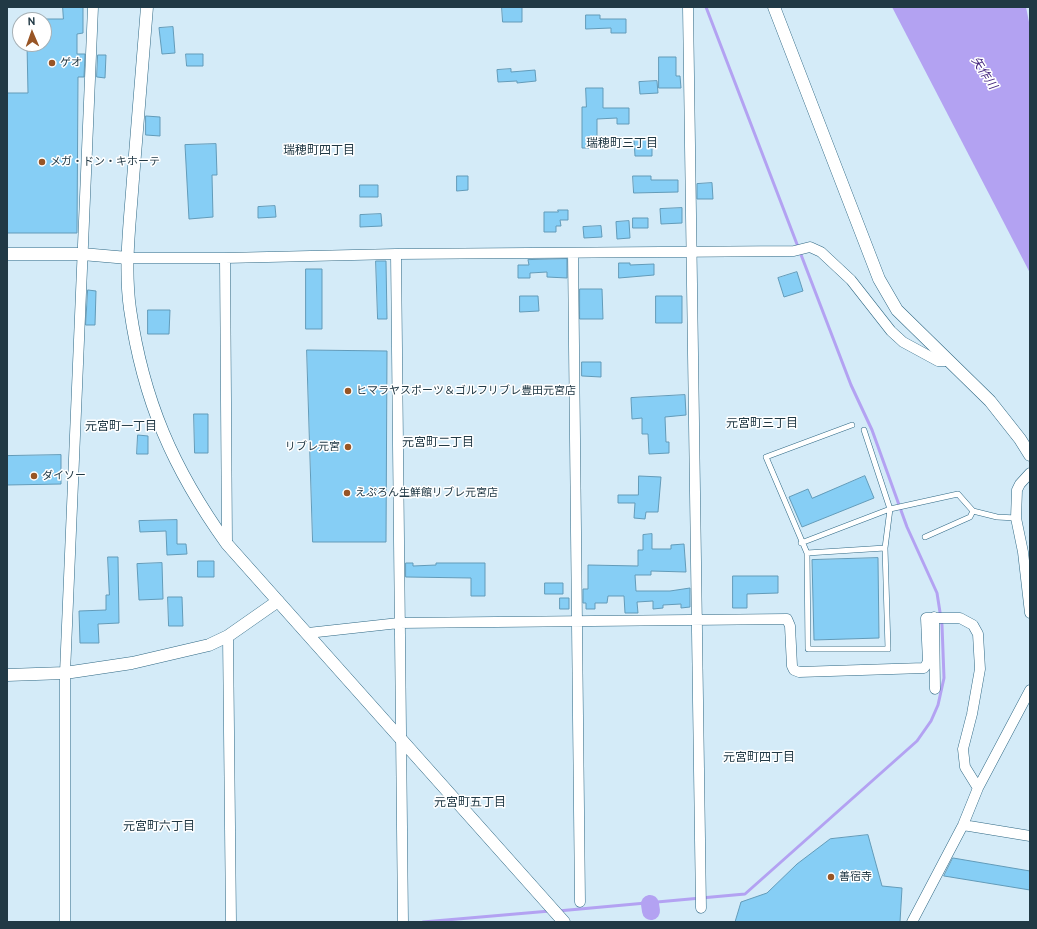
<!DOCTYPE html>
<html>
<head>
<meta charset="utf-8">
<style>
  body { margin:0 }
  #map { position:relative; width:1037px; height:929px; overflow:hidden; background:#d4ebf8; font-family:Cabin,sans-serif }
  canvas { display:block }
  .frame { position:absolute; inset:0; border:8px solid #213945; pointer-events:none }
  .north { position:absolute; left:12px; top:12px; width:40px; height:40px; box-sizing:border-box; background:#fff; border:1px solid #a6b0b5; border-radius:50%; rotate:358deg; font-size:11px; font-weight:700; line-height:16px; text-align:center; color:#213945 }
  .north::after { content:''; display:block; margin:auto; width:14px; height:18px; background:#985525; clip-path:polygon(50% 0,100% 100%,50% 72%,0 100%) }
</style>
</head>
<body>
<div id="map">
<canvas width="1037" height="929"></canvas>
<div class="frame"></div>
<div class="north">N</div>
</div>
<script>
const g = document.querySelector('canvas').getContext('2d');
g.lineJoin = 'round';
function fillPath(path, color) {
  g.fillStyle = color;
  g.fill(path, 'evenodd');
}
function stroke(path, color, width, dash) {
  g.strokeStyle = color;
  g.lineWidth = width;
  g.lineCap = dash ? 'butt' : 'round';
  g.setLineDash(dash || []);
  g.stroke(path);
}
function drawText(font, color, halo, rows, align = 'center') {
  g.font = font + ' Cabin,"Noto Sans JP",sans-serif';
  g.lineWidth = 3;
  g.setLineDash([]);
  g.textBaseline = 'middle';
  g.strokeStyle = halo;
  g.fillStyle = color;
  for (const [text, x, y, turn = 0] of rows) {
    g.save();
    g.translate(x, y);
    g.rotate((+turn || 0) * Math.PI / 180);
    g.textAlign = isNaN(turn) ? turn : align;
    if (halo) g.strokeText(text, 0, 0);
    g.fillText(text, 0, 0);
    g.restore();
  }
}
const water = new Path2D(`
  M892,7H1026L1030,27V273Z`);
const stream = new Path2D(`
  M558,911L745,894L917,741L931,721L938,705L944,678L942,625L937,593L907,527L872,430L851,385L706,7
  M423,922L550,911`);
const river = new Path2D(`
  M650,904L651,911`);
const building = new Path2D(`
  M63,7H83V33L77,34V54H85L84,77H78L77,233H7V93H28L27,44H44V19H63Z
  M502,7H522V22H503Z
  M586,15H600V19H626V33H611V28L586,29Z
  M173,27L175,53L162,54L159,28Z
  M186,54H203V66H187Z
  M98,55H106L105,78L97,77Z
  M659,57H676V76H680L681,88H659Z
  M511,69V72L535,70L536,81L517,83V81L498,82L497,70Z
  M657,81L658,93L640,94L639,82Z
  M586,88H603V108H629V124H617V118L597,119V148H582V107H586Z
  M146,116L160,117V136L146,135Z
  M652,138V156H635L634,139Z
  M216,144L217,175H212L213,217L189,219L185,145Z
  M457,176H468V190L457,191Z
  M633,176H651V180H678V192L634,193Z
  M712,183L713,199H697V184Z
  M360,185H378V197H360Z
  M275,206L276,217L258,218V207Z
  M682,208V223L661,224L660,209Z
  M558,210H568V220H560L561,226H556V232H544V212H558Z
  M381,214L382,226L360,227V215Z
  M633,218H648V228H633Z
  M629,221L630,238L617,239L616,222Z
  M601,226L602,237L584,238L583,227Z
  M567,259V278L547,277V272L530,273V278H518V265H529L528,260Z
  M376,261H386L387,319H378Z
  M619,263H630V265L654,264V275L619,278Z
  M306,269H322V329H306Z
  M797,272L803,291L784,297L778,278Z
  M580,289H602L603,319H580Z
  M88,290L96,291L95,325H86Z
  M520,296H538L539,311L520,312Z
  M656,296H682V323H656Z
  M148,310H170L169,334H148Z
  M307,350L387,351L386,542H313Z
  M582,362H601V377L582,376Z
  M685,395L686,415L665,417L666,442H669V453L649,454L648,434H642V418L632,419L631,398Z
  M194,414H208V453H195Z
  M138,435L148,436V454H137Z
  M61,455V484L7,485V456Z
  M639,476L661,477L658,512H646L645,519L634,518L635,503H618V495H638Z
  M865,476L874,498L802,527L789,497L808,489L812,498Z
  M177,520V544H186L187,554L167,555L166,531L140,532L139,521Z
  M652,534V549H671V545L684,544L686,572L651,571V575H635L636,591H670L690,588V607L681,608V604L663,605V608L653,609V601L637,602L638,613H625L624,596H608L607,603H595V609H586V603H583V589H588V565L638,566V550H643V535Z
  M108,557H118L119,623L98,624L99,643H80L79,611L106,610V595H109Z
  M878,558L879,638L814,640L812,560Z
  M198,561H214V577H198Z
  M162,563L163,599L139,600L137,564Z
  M406,563H413V566L436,565V563H485V596H471V578L406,577Z
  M733,576H778V593L747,594V608H733Z
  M545,583H563V594H545Z
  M168,597H182L183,626H169Z
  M560,598H569V609H560Z
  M868,835L882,886L902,888L900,922H735L741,902L767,893L797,864L830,839Z
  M953,858L1030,871V890L944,876Z`);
const service = new Path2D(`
  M864,430L890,509L958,494L973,511L997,517L1016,518
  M925,537L970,517L973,511
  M801,543L890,509L885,548
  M807,553L885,548L888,649H808L807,553L766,457L852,425`);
const minor = new Path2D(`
  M688,7L701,908
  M573,253L580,902
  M396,254L403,922
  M128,258H225L396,254L794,251L810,247L821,252L851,280L891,331L903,342L938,361H948
  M225,258L227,544
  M1030,473L1020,484L1017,490L1016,518L1023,552L1030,613
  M934,617L935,689
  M308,633L399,623L787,619L790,626L792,666L794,670L799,672L924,668L928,662L926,618H960L973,625L978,634L980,669L972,714L963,749L965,767L978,788
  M228,636L231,922
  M963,825L1030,836
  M65,922V673L93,7
  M912,922L963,825L978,788L1030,690`);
const tertiary = new Path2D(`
  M147,7C142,64 138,122 133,179C130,222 124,266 130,309C143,400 173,469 227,544L564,922
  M774,7L879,279L897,310L990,401L1020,439L1030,455
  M7,254H82L128,258
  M7,675L65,673L132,663L209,645L228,636L278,601`);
const markers = [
  [52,63,4,"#985525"],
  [42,162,4,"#985525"],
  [348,391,4,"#985525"],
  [348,447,4,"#985525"],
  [34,476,4,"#985525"],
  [347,493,4,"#985525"],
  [831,877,4,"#985525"]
];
const poiNames = [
  ["ゲオ",60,63],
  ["メガ・ドン・キホーテ",50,162],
  ["ヒマラヤスポーツ＆ゴルフリブレ豊田元宮店",356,391],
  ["リブレ元宮",340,447,"right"],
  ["ダイソー",42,476],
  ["えぷろん生鮮館リブレ元宮店",355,493],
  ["善宿寺",839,877]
];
const waterNames = [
  ["矢作川",984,73,57]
];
const neighbourhoodNames = [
  ["瑞穂町三丁目",622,143],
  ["瑞穂町四丁目",319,150],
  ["元宮町三丁目",762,423],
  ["元宮町一丁目",121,426],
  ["元宮町二丁目",438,442],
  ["元宮町四丁目",759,757],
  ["元宮町五丁目",470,802],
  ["元宮町六丁目",159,826]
];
fillPath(water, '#b3a2f2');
stroke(stream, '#b3a2f2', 3);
stroke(river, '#b3a2f2', 18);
fillPath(building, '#86cef5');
stroke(building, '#629bb9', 1);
stroke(service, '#2f6884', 6);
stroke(minor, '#2f6884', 11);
stroke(tertiary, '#2f6884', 13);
stroke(service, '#fff', 5);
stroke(minor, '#fff', 10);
stroke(tertiary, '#fff', 12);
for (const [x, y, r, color] of markers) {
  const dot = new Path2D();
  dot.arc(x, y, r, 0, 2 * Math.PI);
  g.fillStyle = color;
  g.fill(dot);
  stroke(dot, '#fff', 1.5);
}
drawText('11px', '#213945', '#fff', poiNames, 'left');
drawText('italic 12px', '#3e1f79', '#fff', waterNames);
drawText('12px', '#213945', '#fff', neighbourhoodNames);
</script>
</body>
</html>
